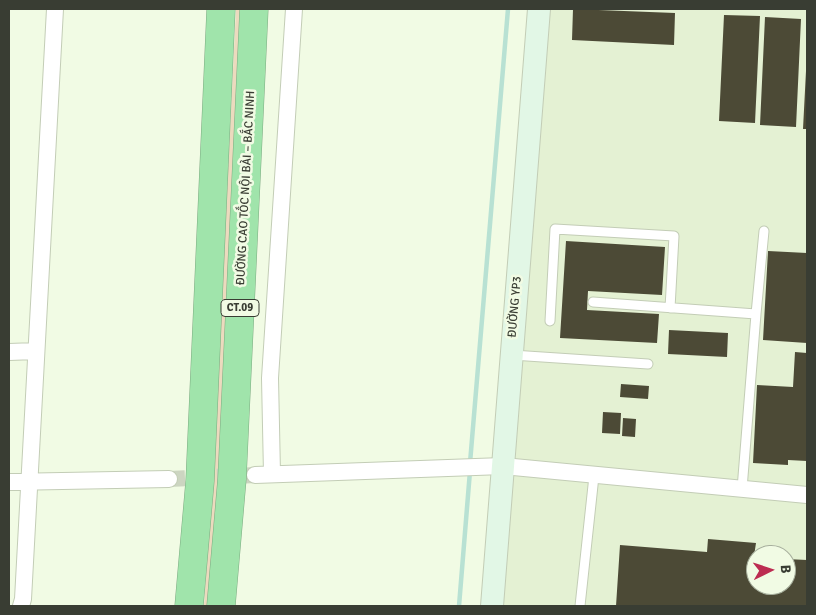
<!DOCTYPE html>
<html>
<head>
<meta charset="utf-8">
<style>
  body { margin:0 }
  #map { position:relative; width:816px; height:615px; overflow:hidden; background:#f1fbe4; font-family:Signika,sans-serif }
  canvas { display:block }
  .frame { position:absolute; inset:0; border:10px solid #393d33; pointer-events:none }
  .north { position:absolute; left:746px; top:545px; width:50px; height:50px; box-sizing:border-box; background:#f1fbe4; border:1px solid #a7af9d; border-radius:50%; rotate:86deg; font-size:14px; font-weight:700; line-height:20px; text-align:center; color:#393d33 }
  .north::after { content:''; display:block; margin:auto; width:18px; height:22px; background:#bc2c51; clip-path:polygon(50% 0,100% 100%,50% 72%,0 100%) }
</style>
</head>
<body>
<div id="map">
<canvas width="816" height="615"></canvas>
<div class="frame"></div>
<div class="north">B</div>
</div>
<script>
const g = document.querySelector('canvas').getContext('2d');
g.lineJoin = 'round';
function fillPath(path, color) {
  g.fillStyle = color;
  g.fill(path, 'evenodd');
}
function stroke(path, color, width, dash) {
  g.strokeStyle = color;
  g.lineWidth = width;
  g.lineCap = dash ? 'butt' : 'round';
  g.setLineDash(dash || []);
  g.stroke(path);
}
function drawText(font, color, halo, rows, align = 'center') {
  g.font = font + ' Signika,sans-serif';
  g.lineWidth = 5;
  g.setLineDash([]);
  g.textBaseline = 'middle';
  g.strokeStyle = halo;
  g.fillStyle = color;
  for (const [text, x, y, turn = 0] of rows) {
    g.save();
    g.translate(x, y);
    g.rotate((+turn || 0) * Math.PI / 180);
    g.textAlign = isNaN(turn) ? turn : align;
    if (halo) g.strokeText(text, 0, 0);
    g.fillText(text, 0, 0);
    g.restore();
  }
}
const built = new Path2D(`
  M537,9H807V606H481ZM756,555H786V585H756Z`);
const green = new Path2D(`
  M236,9H245L213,606H204L219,351Z`);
const stream = new Path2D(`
  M470,463L508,9
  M459,606L470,471`);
const building = new Path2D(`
  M573,9L675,13L674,45L572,40Z
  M724,15L760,16L755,123L719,121Z
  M765,17L801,19L796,127L760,125Z
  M806,71H807V129H803Z
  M566,241L665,247L662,295L588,291L587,310L659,314L657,343L560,338Z
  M768,251L807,253V343L763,340Z
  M669,330L728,333L727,357L668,354Z
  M795,352L807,353V461L788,460V465L753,463L757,385L793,387Z
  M621,384L649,386L648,399L620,397Z
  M603,412L621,413L620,434L602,433Z
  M623,418L636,419L635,437L622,436Z
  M708,539L756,543L754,556H756V585H786V559L807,560V606H616L620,545L707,552Z`);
const streetTunnel = new Path2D(`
  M169,479L255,475`);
const lane = new Path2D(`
  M593,302L756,314
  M550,321L555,229L674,236L670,308
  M512,355L648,364
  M742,489L756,314L764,231
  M580,606L594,476`);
const street = new Path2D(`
  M9,352L36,351
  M272,474L270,378L294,9
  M255,475L503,466L807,495
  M9,482L169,479
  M21,606L23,599L55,9`);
const secondary = new Path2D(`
  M492,606L539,9`);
const highway = new Path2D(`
  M189,606L200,481L221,9
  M221,606L232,479L254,9`);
const shields = [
  [240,308,38]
];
const shieldNames = [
  ["CT.09",240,308]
];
const streetNames = [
  ["ĐƯỜNG CAO TỐC NỘI BÀI – BẮC NINH",246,188,-87],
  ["ĐƯỜNG YP3",515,307,-85]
];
fillPath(built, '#e4f1d3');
fillPath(green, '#ecdabe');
stroke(stream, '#b8e1d3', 4.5);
fillPath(building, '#4c4a36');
stroke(streetTunnel, '#ccd5c1', 16, [16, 8]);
stroke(lane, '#c3cdb6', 11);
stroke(street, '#c3cdb6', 18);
stroke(secondary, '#c3cdb6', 24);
stroke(highway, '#7caa81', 29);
stroke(lane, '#fff', 9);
stroke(street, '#fff', 16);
stroke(secondary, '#e2f7e6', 22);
stroke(highway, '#a0e4ab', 28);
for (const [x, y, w] of shields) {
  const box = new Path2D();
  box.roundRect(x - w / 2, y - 8.5, w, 17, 4);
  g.fillStyle = '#f1fbe4';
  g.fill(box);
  stroke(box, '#393d33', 1);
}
drawText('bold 11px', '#393d33', null, shieldNames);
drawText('12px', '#393d33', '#f1fbe4', streetNames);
</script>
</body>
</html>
